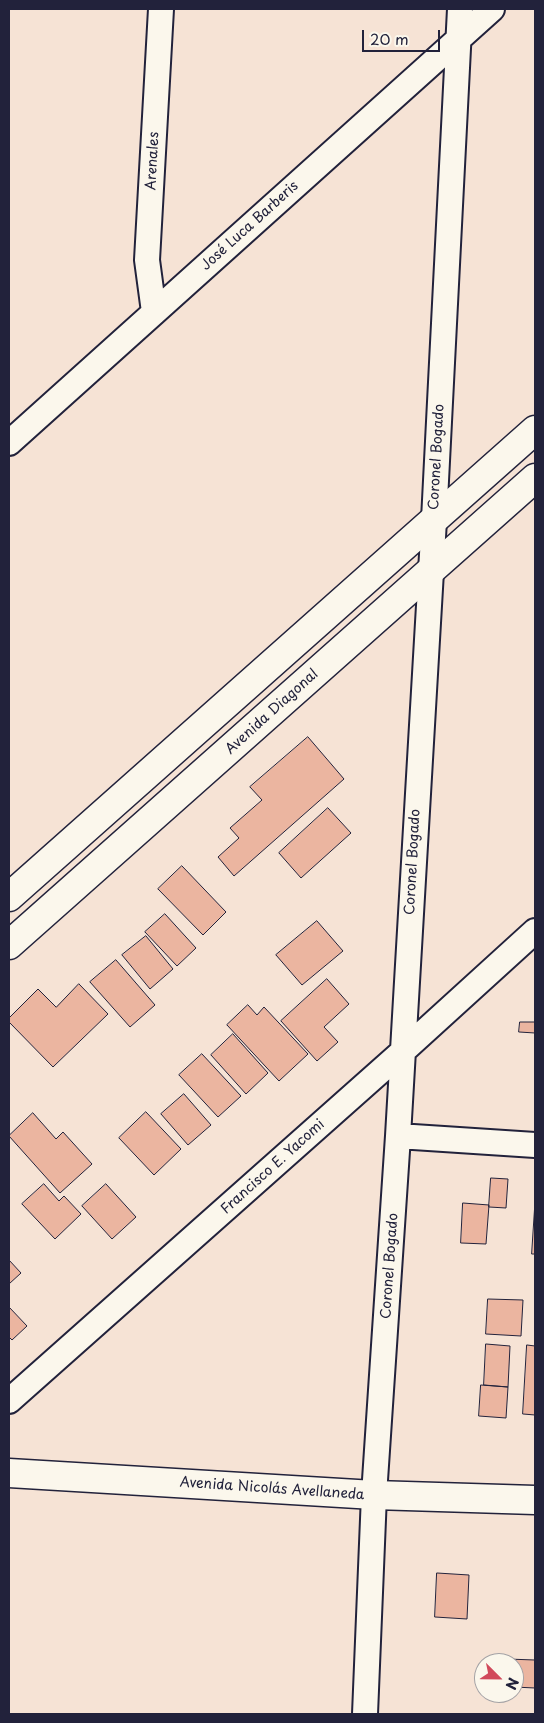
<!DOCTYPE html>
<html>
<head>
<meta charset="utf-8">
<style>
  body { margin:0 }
  #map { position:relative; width:544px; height:1723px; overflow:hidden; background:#f6e3d5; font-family:"Playpen Sans",sans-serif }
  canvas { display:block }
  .frame { position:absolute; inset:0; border:10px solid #22223b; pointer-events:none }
  .north { position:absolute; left:474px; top:1653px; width:50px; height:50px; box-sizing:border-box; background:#fbf7ec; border:1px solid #a4a2a5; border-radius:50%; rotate:113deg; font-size:14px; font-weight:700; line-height:20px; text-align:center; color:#22223b }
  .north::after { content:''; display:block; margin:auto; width:18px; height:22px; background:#d1495b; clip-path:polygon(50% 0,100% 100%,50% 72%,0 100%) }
  .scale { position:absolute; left:362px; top:30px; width:78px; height:22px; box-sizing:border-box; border:2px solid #22223b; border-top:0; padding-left:6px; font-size:15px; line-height:18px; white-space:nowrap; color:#22223b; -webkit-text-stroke:4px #fbf7ec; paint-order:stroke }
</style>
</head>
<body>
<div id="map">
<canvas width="544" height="1723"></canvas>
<div class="frame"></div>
<div class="north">N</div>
<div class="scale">20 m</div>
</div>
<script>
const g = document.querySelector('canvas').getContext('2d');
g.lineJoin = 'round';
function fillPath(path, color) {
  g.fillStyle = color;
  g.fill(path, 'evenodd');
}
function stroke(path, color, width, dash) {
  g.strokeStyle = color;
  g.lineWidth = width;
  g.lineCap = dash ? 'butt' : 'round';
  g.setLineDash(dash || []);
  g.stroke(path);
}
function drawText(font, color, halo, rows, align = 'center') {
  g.font = font + ' "Playpen Sans",sans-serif';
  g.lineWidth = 4;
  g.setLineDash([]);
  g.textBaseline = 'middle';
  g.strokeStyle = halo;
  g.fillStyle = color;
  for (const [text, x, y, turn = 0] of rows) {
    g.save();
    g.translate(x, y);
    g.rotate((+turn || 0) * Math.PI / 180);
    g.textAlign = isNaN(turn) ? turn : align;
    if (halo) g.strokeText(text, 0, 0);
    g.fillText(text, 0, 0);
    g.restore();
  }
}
const building = new Path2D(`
  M308,737L344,779L234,876L218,857L239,838L230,828L262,800L250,787Z
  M328,808L351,833L301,878L279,853Z
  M182,866L226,912L203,935L158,889Z
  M165,914L196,948L177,966L145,932Z
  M317,921L343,951L302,985L276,955Z
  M146,936L173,969L150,989L122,955Z
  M116,960L155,1005L130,1027L90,982Z
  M327,979L349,1004L324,1027L338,1042L317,1061L281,1021Z
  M79,984L108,1014L53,1067L9,1022V1018L38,989L56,1007Z
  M248,1005L257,1015L264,1007L308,1054L279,1081L227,1025Z
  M520,1022H535V1033L519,1032Z
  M233,1034L268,1073L246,1094L211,1055Z
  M202,1054L241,1096L218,1117L179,1075Z
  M184,1094L211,1125L188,1145L161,1114Z
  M146,1112L181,1149L154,1175L119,1138Z
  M33,1113L56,1139L63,1132L92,1164L60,1193L9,1136Z
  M491,1178L508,1179L506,1208L489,1207Z
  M44,1184L59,1201L64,1196L81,1214L55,1239L22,1204Z
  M106,1184L136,1217L112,1239L82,1206Z
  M535,1202V1254H532Z
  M463,1203L489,1205L486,1244L461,1243Z
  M9,1260L21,1273L9,1284Z
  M488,1299L523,1300L521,1336L486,1334Z
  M9,1307L27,1326L12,1340L9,1337Z
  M486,1344L510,1346L508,1387L484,1385Z
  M527,1345L535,1346V1415L523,1414Z
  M481,1385L508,1387L506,1418L479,1416Z
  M437,1573L469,1575L467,1619L435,1617Z
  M507,1659L535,1660V1688L514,1687V1663H507Z`);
const street = new Path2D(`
  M154,312L147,260L161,9
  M9,443L492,9
  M398,1136L535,1145
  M9,1401L402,1052L535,931
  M365,1714L374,1495L398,1136L434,520L460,9`);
const secondary = new Path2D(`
  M9,897L535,430
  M9,945L535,478
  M9,1473L374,1495L535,1500`);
const streetNames = [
  ["Arenales",153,161,-87],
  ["José Luca Barberis",250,226,-42],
  ["Coronel Bogado",437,457,-87],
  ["Avenida Diagonal",272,712,-42],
  ["Coronel Bogado",413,862,-87],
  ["Francisco E. Yacomi",273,1167,-42],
  ["Coronel Bogado",390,1266,-86],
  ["Avenida Nicolás Avellaneda",272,1489,4]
];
fillPath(building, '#ebb5a0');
stroke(building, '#22223b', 1);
stroke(street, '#22223b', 28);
stroke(secondary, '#22223b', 31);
stroke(street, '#fbf7ec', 24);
stroke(secondary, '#fbf7ec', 28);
drawText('14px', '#22223b', '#fbf7ec', streetNames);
</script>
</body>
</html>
